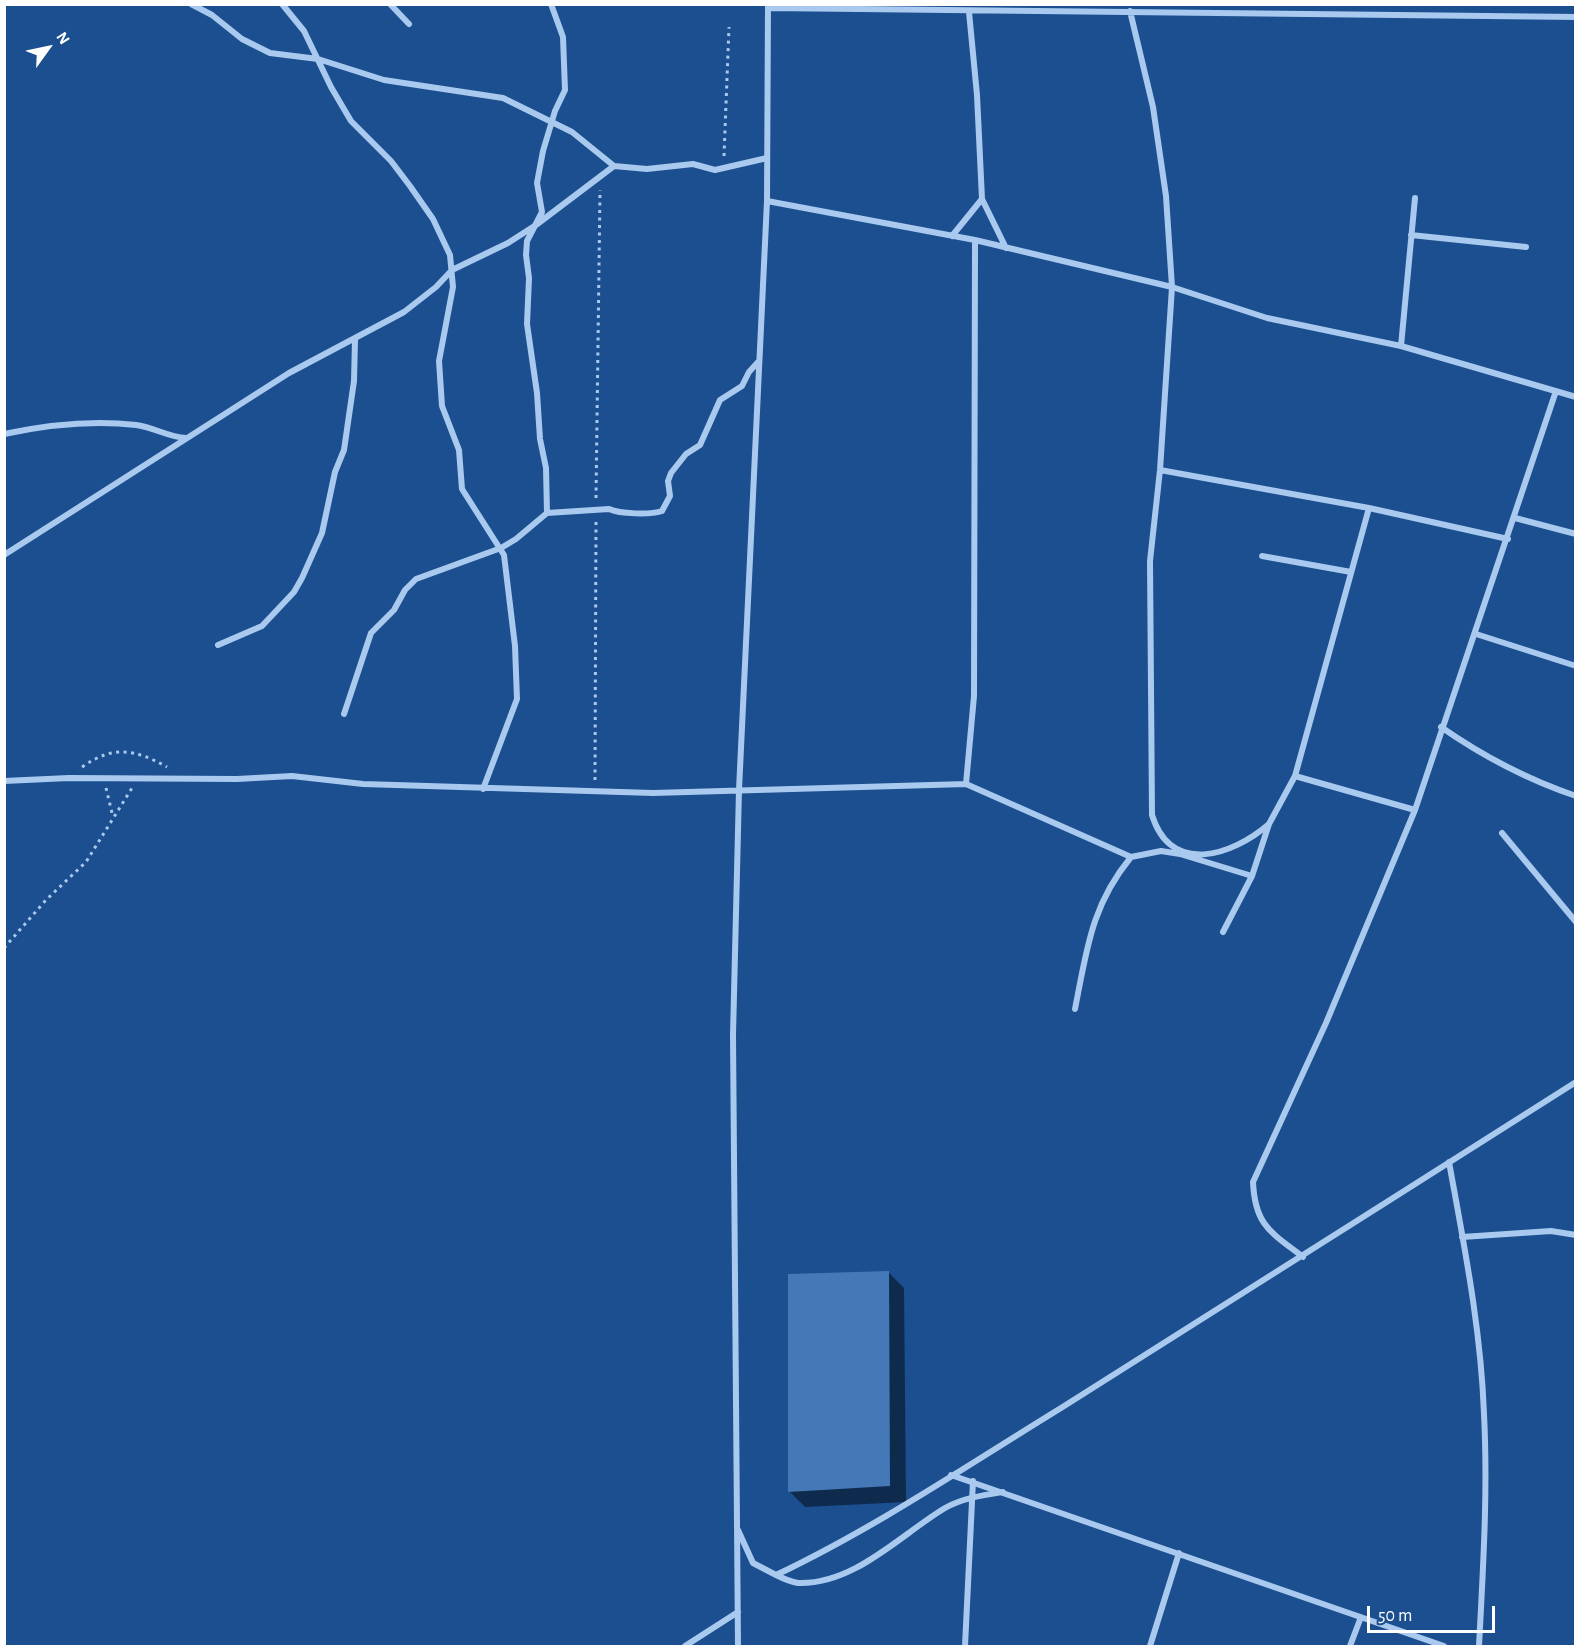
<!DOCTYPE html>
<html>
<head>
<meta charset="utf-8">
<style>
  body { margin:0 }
  #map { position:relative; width:1580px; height:1651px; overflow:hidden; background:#1b4f8f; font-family:"Alegreya Sans",sans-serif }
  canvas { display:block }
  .frame { position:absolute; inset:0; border:6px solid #fff; pointer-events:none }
  .north { position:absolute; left:18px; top:18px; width:60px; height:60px; -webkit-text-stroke:4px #1b4f8f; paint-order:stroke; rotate:57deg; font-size:16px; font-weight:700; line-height:24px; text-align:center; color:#fff }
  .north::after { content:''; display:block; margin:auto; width:21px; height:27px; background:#fff; clip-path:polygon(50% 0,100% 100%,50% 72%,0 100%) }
  .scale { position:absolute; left:1367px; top:1606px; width:128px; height:27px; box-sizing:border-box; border:3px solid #fff; border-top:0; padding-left:8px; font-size:18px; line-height:21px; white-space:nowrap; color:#fff; -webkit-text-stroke:4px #1b4f8f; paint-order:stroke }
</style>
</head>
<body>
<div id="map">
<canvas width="1580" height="1651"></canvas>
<div class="frame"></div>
<div class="north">N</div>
<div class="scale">50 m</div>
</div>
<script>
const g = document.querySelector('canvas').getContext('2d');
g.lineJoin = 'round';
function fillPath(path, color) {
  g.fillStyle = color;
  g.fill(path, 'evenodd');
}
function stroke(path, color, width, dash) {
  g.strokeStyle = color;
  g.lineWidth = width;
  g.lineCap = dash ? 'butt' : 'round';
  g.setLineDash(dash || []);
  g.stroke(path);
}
const shadow = new Path2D(`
  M888,1272L904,1288L906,1502L805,1507L789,1491Z`);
const building = new Path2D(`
  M889,1271L890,1486L788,1492V1274Z`);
const path = new Path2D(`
  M724,156L729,27
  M596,498L600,190
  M82,767C113,745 135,749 167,767
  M595,780L596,520
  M106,788L113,817
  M4,948L46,900L86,862L132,788`);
const street = new Path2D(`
  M191,4L212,15L242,39L270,53L318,59L384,80L503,98L572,132L614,166L647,169L693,164L715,170L767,158
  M282,4L304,31L331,87L351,121L391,161L410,186L433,219L450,255L453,287L439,361L442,406L459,450L462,489L504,555L515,646L517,699L483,789
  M390,4L409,24
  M768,8L1576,17
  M1130,11L1153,107L1166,196L1172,287L1160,470L1150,561L1152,815C1171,876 1232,856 1269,824
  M969,12L977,95L982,199L1006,248
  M767,201L975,240L1172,287L1267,318L1401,346L1576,397
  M1411,235L1526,247
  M952,236L982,199
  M1401,346L1415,198
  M4,434C46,425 93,420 136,425C153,427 168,437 186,438
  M1160,470L1369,508L1508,539
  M547,513L609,509C620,514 650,515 662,511L670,496L668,481L671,473L686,454L700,445L720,400L742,386L749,372L759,361
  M1515,518L1576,534
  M4,555L289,373L404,312L436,287L452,270L508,243L536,225L614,166
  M1262,556L1351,572
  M1476,634L1576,666
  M218,645L262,626L294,592L302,578L322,533L335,472L344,450L354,381L355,340
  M344,714L371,633L394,610L405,590L416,579L501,548L516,539L547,513L546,468L540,439L537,393L527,324L529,278L526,255L527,241L542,212L537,183L543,151L555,111L565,90L563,37L551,4
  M1441,727C1484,757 1526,779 1576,796
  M1295,776L1415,810
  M4,781L69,778L237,779L292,776L363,784L653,793L966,784L1131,857L1161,851L1180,854L1252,876
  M966,784L974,696L975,240
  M1502,833L1576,922
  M1223,932L1252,876L1269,824L1295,776L1369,508
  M1075,1009C1087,949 1091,906 1131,857
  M1449,1162C1464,1245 1481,1329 1484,1414C1488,1492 1483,1569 1479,1646
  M1462,1237L1551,1231L1576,1235
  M1303,1257C1271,1232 1255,1226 1253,1182L1326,1023L1415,810L1556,391
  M951,1475L1444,1646
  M738,1530L753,1563L776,1575C875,1528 968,1465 1061,1408C1233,1301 1404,1190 1576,1082
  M776,1575C782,1578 791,1582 798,1583C854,1585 900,1535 945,1508C963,1498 984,1495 1003,1492
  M685,1646L738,1612
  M738,1646L733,1035L739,790L767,201L768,4
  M965,1646L973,1481
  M1150,1646L1179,1553
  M1350,1646L1361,1617`);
fillPath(shadow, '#0007');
fillPath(building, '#4478b7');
stroke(path, '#a9c9ee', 3, [3, 4.5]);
stroke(street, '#a9c9ee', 6);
</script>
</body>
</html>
